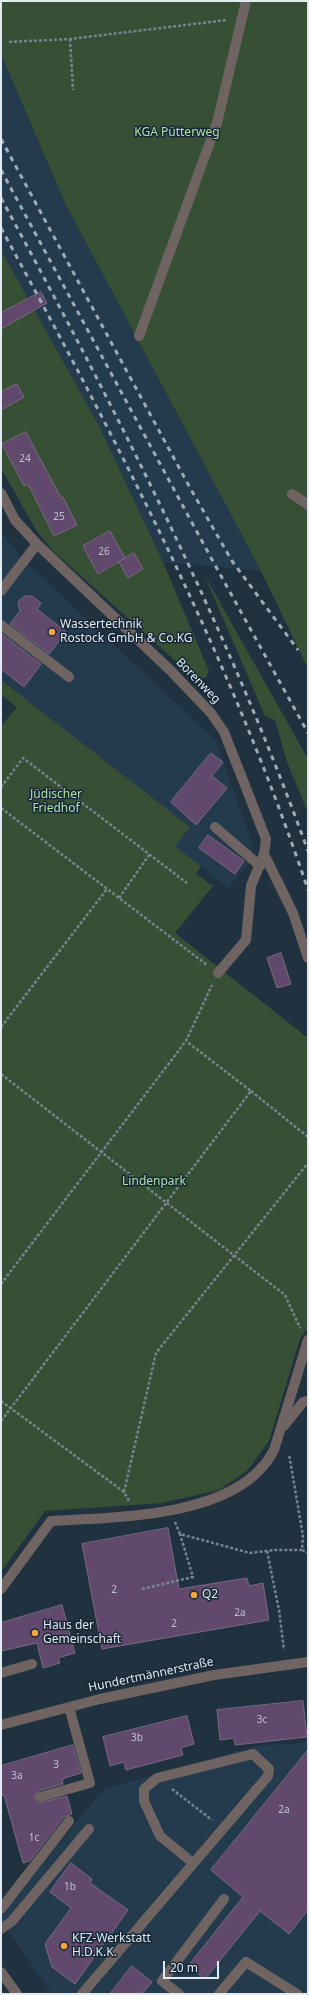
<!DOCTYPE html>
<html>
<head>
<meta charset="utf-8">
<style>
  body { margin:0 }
  #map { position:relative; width:309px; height:1995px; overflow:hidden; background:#20313f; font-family:"Noto Sans",sans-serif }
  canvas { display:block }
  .frame { position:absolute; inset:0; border:2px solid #e0ebf4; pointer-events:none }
  .scale { position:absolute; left:163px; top:1961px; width:56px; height:18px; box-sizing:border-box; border:2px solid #e0ebf4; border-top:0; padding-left:5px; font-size:12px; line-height:14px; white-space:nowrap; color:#e0ebf4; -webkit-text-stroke:3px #172735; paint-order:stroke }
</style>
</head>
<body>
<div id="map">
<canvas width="309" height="1995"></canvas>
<div class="frame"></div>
<div class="scale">20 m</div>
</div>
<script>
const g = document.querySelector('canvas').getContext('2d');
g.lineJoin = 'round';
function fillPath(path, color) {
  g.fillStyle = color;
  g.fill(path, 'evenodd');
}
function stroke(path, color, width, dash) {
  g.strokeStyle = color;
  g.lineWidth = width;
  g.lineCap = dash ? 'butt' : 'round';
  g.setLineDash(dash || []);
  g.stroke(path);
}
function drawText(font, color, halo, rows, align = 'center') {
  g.font = font + ' "Noto Sans",sans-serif';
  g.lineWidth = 3;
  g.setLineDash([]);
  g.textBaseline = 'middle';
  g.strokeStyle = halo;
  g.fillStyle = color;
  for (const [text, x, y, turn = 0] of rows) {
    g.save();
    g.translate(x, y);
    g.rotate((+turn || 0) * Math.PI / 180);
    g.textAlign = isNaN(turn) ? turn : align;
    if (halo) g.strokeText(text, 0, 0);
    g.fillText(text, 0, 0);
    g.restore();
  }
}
const built = new Path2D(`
  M1,54L65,203L261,571L163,562L99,426L1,250Z
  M1,532L24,560L216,741L253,846L252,857L247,866L228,888L175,846L190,827L1,680Z
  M308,1739V1994H52L1,1920V1913L104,1789L256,1746L304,1743Z`);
const green = new Path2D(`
  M1,1H308V669L261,571L65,203L1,54Z
  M1,250L99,426L163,562L209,671L206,677L198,681L52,550L36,530L1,468Z
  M204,574L308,759V813L287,762L275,720L265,716Z
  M1,680L190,827L175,846L201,866L196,874L213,886L175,933L308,1038V1327L300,1339L269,1441L248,1470L219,1490L162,1503L45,1511L1,1572V726L17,707L1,695Z`);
const building = new Path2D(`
  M41,292L47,303L1,329V313Z
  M17,384L24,397L1,410V392Z
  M26,432L61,498L63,497L77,525L54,536L28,484L24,486L2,444Z
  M110,531L125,558L98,574L83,546Z
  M134,553L143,569L128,578L119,562Z
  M25,596H32L41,603L37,609L66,632L49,654L10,624L20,611L18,602Z
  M2,634L41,664L24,687L1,669Z
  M211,753L223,762L212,776L227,788L196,825L171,802Z
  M208,835L244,861L235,874L199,848Z
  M281,953L291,984L277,988L267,958Z
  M168,1528L179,1589L247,1578L249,1586L263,1583L269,1620L102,1649L82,1544Z
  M62,1605L75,1653L58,1658L60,1663L43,1668L37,1643L1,1651V1623Z
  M303,1701L307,1737L235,1745L234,1738L220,1740L217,1710Z
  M187,1716L194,1744L181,1748L183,1755L126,1770L124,1762L110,1766L103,1737Z
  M73,1745L81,1773L62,1779L63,1784L38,1791L34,1796L35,1801L39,1803L67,1796L72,1814L64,1817L30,1861L23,1863L4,1795L1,1796V1766Z
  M308,1750V1910L289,1934L260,1911L205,1979L188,1966L243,1897L211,1870Z
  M71,1863L92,1879L90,1883L128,1910L75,1984L52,1967L45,1944L71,1908L50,1892Z
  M132,1966L152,1982L142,1994H110Z`);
const path = new Path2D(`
  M70,39L73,90
  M9,42L70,39L227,20
  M1,787L23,758L187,883
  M1,808L207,965
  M119,898L149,855
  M1,1027L107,889
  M1,1074L285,1295L300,1328
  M251,1091L308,1137
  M1,1284L186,1041L212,985
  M1,1401L124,1492L129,1501
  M1,1421L251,1091L186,1041
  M124,1492L156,1353L308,1163
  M175,1522L180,1534L250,1553L275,1550H302L303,1536L289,1454
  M302,1550L308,1553
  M267,1551L279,1610L284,1650
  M142,1589L193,1577L180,1534
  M172,1789L212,1820`);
const minor = new Path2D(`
  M139,336L217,123L246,1
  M1,493L15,520L37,544L170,670L211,713L224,732L266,839L264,854L251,886L246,940L218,973
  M292,494L308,505
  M1,591L37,544
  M1,625L69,677
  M215,827L260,866
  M264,854L293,913L308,958
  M284,1426L303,1402L308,1401
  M1,1589L51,1521C113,1517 221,1518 264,1465C268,1461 271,1455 274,1450L308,1340
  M1,1673L32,1664
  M1,1725L100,1699L214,1675L308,1662
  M40,1797L90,1783L69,1707
  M1,1909L69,1821
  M1,1929L12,1921L89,1829
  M1,1972L17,1994
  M82,1994L268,1776L269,1769L253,1754L157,1778L144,1789V1801L160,1836L193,1863
  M179,1994L162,1981L224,1899
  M219,1994L246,1962L297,1994`);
const rail = new Path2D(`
  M1,139L189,486L232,561L298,650
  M1,170L210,556L308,733
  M1,198C116,409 226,625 308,851
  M1,228C118,442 231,659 308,890`);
const markers = [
  [52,632,4,"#f2a541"],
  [194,1595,4,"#f2a541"],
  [35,1633,4,"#f2a541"],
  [64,1946,4,"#f2a541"]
];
const numberNames = [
  ["24",25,459],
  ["25",59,517],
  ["26",104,552],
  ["2",114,1590],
  ["2a",240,1613],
  ["2",174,1624],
  ["3c",262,1720],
  ["3b",137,1738],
  ["3",56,1765],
  ["3a",17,1776],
  ["2a",284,1810],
  ["1c",34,1838],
  ["1b",70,1887]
];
const parkNames = [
  ["KGA Pütterweg",177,133],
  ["Jüdischer",56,795],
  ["Friedhof",56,809],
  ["Lindenpark",154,1182]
];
const poiNames = [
  ["Wassertechnik",60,625],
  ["Rostock GmbH & Co.KG",60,639],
  ["Q2",202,1595],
  ["Haus der",43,1626],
  ["Gemeinschaft",43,1640],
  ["KFZ-Werkstatt",72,1939],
  ["H.D.K.K.",72,1953]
];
const streetNames = [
  ["Borenweg",198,681,46],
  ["Hundertmännerstraße",151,1675,-12]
];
fillPath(built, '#243b4e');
fillPath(green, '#374f35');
fillPath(building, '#61496d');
stroke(building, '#786a7e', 1);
stroke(path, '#768590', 2.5, [3, 2]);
stroke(minor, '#706463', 10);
stroke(rail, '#9eabb5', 3, [5, 5]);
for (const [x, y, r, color] of markers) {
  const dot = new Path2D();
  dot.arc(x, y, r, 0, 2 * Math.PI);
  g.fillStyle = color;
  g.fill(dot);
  stroke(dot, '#172735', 1.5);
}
drawText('10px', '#c0c2d2', null, numberNames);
drawText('12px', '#afe3a9', '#172735', parkNames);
drawText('12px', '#e0ebf4', '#172735', poiNames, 'left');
drawText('12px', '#e0ebf4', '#172735', streetNames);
</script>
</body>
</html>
